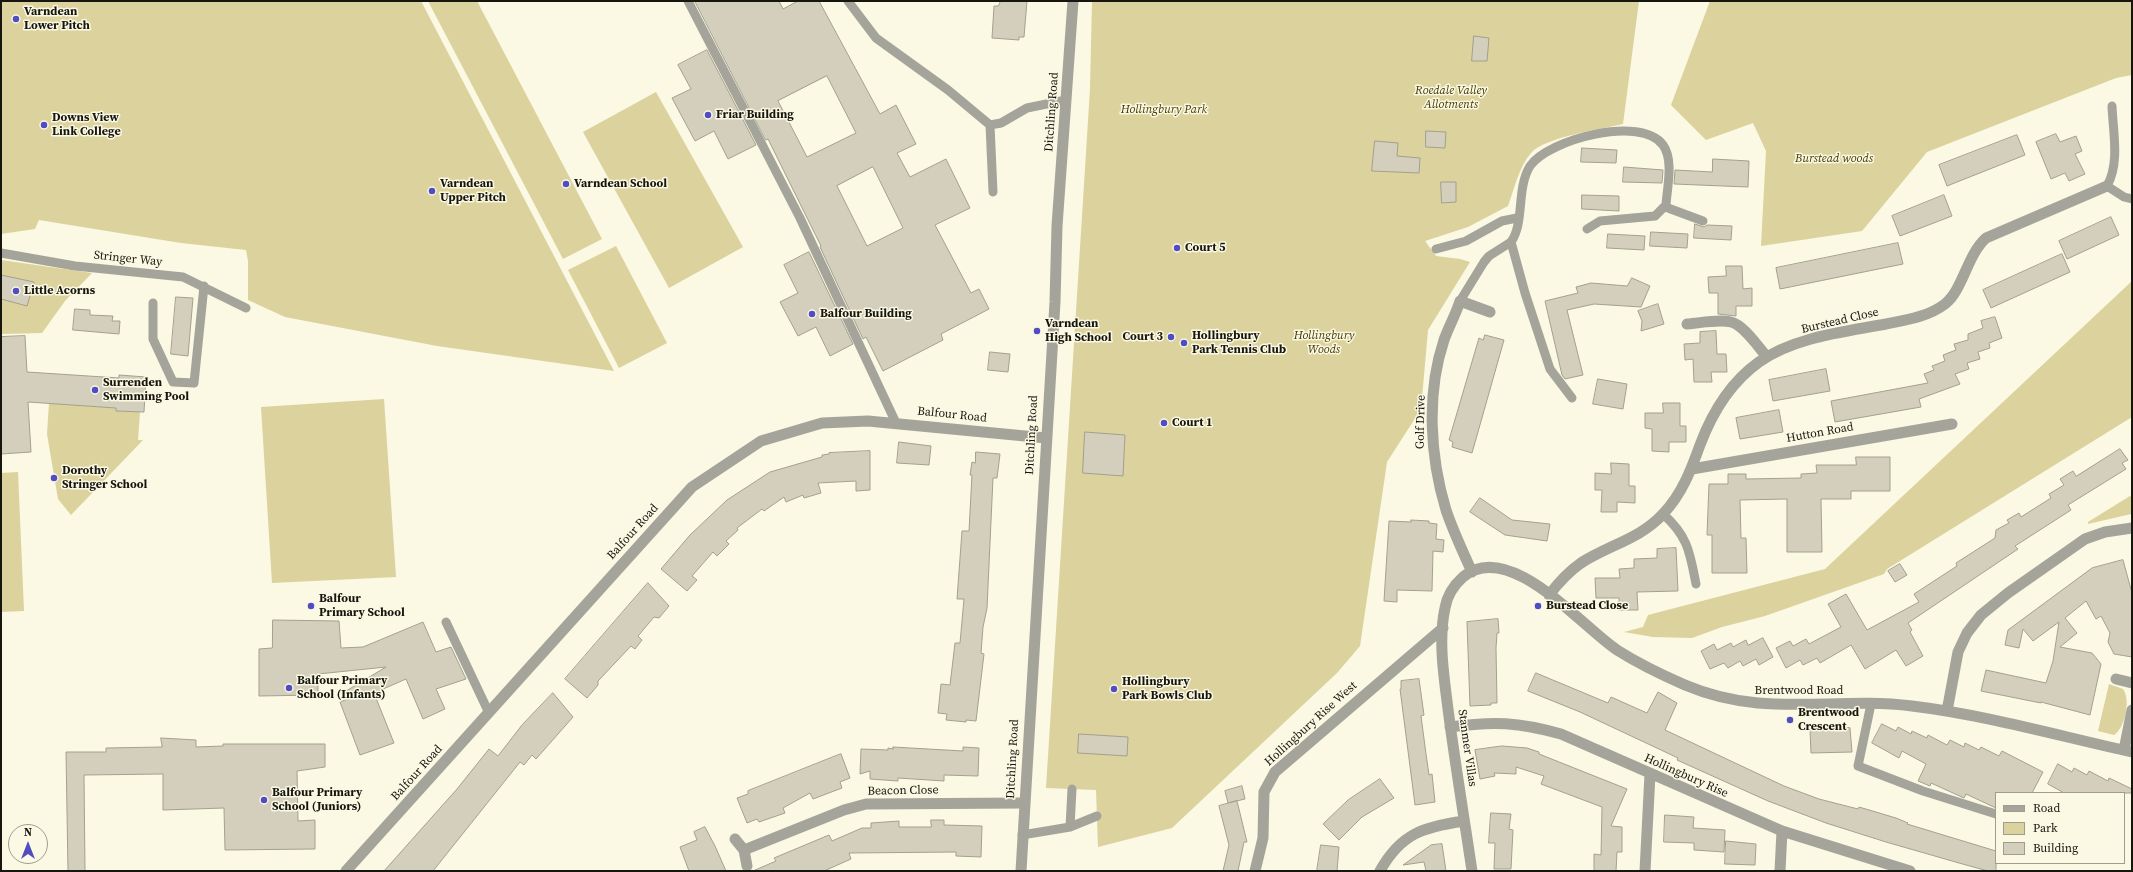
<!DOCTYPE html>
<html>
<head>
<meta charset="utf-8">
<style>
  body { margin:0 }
  #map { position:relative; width:2133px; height:872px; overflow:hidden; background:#fbf8e3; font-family:"Source Serif 4",serif }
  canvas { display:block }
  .frame { position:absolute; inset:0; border:2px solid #16150e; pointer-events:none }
  .legend { position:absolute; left:1995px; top:792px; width:130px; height:72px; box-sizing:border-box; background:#fbf8e3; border:1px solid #9f9d8e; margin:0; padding:5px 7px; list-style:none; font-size:12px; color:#16150e }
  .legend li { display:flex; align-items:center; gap:8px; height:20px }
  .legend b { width:20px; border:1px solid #9f9d8e }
  .north { position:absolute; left:8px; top:824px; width:40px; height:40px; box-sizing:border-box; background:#fbf8e3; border:1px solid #9f9d8e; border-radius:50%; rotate:0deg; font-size:11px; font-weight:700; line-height:16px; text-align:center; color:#16150e }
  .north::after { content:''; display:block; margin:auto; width:14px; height:18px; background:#504cc2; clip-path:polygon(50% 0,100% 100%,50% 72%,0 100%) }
</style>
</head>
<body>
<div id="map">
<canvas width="2133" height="872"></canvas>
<div class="frame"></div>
<ul class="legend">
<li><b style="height:5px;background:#a5a49b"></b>Road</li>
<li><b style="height:11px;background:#dbd29d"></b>Park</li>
<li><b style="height:11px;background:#d3cfbc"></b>Building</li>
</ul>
<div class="north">N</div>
</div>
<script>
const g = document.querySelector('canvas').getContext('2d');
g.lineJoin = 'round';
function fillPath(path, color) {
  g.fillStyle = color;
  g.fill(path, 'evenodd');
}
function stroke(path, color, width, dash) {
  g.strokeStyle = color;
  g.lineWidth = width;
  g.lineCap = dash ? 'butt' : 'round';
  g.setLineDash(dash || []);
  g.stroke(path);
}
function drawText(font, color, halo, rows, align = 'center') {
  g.font = font + ' "Source Serif 4",serif';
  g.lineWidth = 3;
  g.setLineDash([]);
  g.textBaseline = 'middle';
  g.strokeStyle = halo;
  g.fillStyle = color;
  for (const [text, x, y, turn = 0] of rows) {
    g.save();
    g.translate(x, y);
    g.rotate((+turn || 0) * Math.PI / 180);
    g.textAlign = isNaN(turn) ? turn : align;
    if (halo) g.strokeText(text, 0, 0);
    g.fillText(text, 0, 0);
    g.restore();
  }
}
const green = new Path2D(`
  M1,1H421L614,371L437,346L285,317L248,300V261L246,250L181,243L39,220L35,229L1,234Z
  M428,1H477L602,239L563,259Z
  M1092,1H1639L1623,124C1601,129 1545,137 1531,153C1519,167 1514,189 1508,206L1468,227L1425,241L1436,256L1460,259L1470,262L1428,330L1421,409L1387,462L1360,646L1337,673L1172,828L1098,847L1096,790L1046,788L1090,89Z
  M1710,1H2132V75L2116,78L1927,152L1862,231L1761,246L1766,151L1753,123L1706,140L1671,105Z
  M656,92L743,247L669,288L583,132Z
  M616,246L667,343L619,368L568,270Z
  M1,260L92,273L65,301L42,333L1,334Z
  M2132,281V417L1887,569L1884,574L1765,616L1722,627L1692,638L1653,637L1624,632L1643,627L1648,615L1825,569Z
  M384,399L396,577L272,583L261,407Z
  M49,403L116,408V411L140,412L138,440H143L71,515L58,499L47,434Z
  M18,472L24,611L1,612V473Z
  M2130,496L2132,497L2131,514L2088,524V522Z
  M2109,684L2123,689C2131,700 2125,728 2114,735L2098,731Z`);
const building = new Path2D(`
  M695,1H779L783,9L798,1H819L880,114L896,105L916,144L897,153L910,177L946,159L970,208L935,225L971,293L979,289L989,309L941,334L943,340L883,371L866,337L863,339L820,247L821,246L768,139L766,140ZM827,76L856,133L807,157L778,101ZM873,167L903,228L867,246L837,186Z
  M1001,1H1027L1024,37H1019V40L992,38L994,6H998Z
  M1474,36L1489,38L1487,61H1472Z
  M707,50L756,145L728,159L714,131L695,141L672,98L691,89L678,65Z
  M1426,131L1446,132L1445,148L1426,147Z
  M2056,134L2060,142L2076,136L2082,151L2075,154L2085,174L2069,181L2065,173L2051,179L2036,142Z
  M2017,135L2025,155L1947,186L1939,165Z
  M1375,141L1398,143L1397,156L1420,158L1419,173L1372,171Z
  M1582,148L1617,150L1616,163L1581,162Z
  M1713,159L1749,161L1748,187L1674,184L1675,170L1712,172Z
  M1624,167L1663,170L1662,183L1623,182Z
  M1441,182H1456V202L1442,203Z
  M1582,195L1619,196V211L1582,209Z
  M1944,195L1952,216L1900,236L1892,216Z
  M2111,217L2119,235L2067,259L2059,241Z
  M1695,224L1704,227L1707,225L1732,226L1731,240L1694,238Z
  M1651,232L1688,234L1687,248L1650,246Z
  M1608,234L1645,236L1644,250L1607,248Z
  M1898,243L1903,264L1780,289L1776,268Z
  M809,252L853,344L830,356L816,327L798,336L780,302L798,293L784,265Z
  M2062,254L2070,272L1991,308L1983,290Z
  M1726,266H1742L1743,289L1752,288V306H1736V316L1718,314V293H1709L1708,277L1726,276Z
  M1,275L34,282L27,306L1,299Z
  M1632,278L1650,286L1641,307L1594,304L1567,310L1583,375L1565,379L1562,375L1545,301L1578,293L1576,287L1591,283L1627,286Z
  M176,297L193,298L188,356L171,354Z
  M1658,304L1664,324L1641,331L1642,321L1638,311Z
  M75,309L90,310V315L113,316L112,321H120L119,334L73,330Z
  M1995,317L2002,338L1989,343L1990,348L1978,352L1980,359L1967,363L1969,369L1955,374L1960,384L1919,399L1921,407L1835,422L1831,401L1928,383L1924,374L1934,370L1932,366L1945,361L1943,355L1956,350L1954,344L1968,340V334L1983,328L1981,321Z
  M1716,331L1717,354H1726L1727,372H1711L1712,382H1694L1693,359L1685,360L1684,344L1700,343V332Z
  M1485,335L1504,340L1472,453L1452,447L1453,442L1449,440L1479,338L1483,340Z
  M25,336L27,372L119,378V375L146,377L144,412L116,411V408L28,402L31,452L1,454V337Z
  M990,352L1010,354L1008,372L988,370Z
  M1826,369L1830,391L1773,401L1769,380Z
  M1598,379L1627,384L1623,409L1593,404Z
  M1663,403H1680V426H1686V442H1669V452L1652,451V429L1645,428V413H1663Z
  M1779,410L1783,432L1740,439L1736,418Z
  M1085,432L1125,435L1123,476L1083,473Z
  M899,442L931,446L929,465L897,463Z
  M2120,449L2128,460L2122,463L2126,469L2068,505L2071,510L2015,546L2018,549L1908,623L1912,630L1910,632L1923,656L1906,666L1896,650L1865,669L1851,645L1820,663L1817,658L1803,665L1800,660L1786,668L1776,648L1790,641L1793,646L1806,639L1809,644L1841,627L1828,604L1846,594L1867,630L1919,602L1914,594L1957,566L1956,563L1995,538L1996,530L2009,523L2007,520L2019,513L2021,517L2051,498L2049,494L2064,485L2060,479L2073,471L2076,476Z
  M870,451V490L856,491V481L818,483L821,493L804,498L803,495L786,502L784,497L764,511L762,509L737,528L738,530L726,541L729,544L717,556L713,552L692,576L697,580L687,591L661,569L690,535L727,500L770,472L822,457V455L829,454V453Z
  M976,452L1000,454L997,478H993L987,608L983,627L981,653L984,654L976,721L966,720V722L946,720L947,714L938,713L941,684L950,685L955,643H960L964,599H957L962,531H969L972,475H970L972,462L975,463Z
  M1856,457H1890V491H1851V499H1821L1822,552H1787V499L1740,500L1741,538H1746L1747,573H1712V535H1707L1709,484H1728V474H1746V479L1801,478V474L1817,473L1816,465H1856Z
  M1611,463L1629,464V486H1635V503L1617,502V512H1601L1602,490H1595V473L1611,474Z
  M1480,498L1512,520L1550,524L1547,541L1505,535L1470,512Z
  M1411,520L1429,521V523L1437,524L1436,539L1444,540L1443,552L1433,551L1432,591L1397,590V602L1384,601L1389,521L1411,522Z
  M1676,548L1678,591L1637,592L1638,610H1619V598H1596L1595,578H1620L1619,569L1634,568V559L1657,558V549Z
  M2123,560L2132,593V657L2114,654L2108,642L2110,633L2101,616L2096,619L2086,601L2065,618L2077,633L2060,647L2092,653L2101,664L2090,715L2041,702V703L1981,691L1986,670L2046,683L2053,661L2059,622L2033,641L2023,629L2019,648L2005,645L2008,630L2092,568Z
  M1900,564L1907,575L1895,582L1888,571Z
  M648,583L669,606L659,618L654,617L638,636L642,640L635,649L631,646L598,681V685L587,698L565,679Z
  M1498,619L1499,633H1497L1496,648L1497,703H1491V705L1470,706L1467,622Z
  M273,620L339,621L341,648L363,647L423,622L436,652L451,647L466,679L436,689L445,709L423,719L406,679L374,693L394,743L360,755L340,702L350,698L346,691L386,667L318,674V695L259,696V649L272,648Z
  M1763,638L1773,657L1759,665L1756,659L1743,666L1740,661L1728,668L1724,663L1710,669L1701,651L1714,644L1717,650L1731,643L1733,647L1746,640L1748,645Z
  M1536,673L1608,703L1611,697L1647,713L1658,692L1677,703L1665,730L1784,786L1819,799L1858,809L1859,807L1896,818L1908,823L1907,824L1996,851V871H1988L1959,863L1886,842L1826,823L1768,801L1677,760L1678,758L1580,712L1528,691Z
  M1419,679L1424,715L1421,716L1426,754L1429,775L1432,774L1435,802L1415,805L1400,689H1401V681Z
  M553,693L573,717L536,759L532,755L524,765L520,762L433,871H384L457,789L489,749L498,756L522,725Z
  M1882,724L1896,731L1898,727L1911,734L1912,731L1927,738L1928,735L1947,745L1950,740L1964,747L1965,743L1979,750L1981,747L1999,756L2002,751L2043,772L2032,793H1996V808L1966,794L1964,798L1931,783L1930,786L1918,781L1926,764L1902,751L1899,758L1872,743Z
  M1850,728L1852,752L1811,753L1810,730Z
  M1079,734L1128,737L1127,756L1078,753Z
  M161,738L196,740V747L223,746V744H325V767L297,771L298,821L315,820V849L225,850L224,808L163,810V774L84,775L85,871H68L66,752H106V748L162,747Z
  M1502,746L1527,748L1539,752V754L1627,789L1611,826L1622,827V852H1617L1616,871H1594V854L1601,855L1602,807L1541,784L1544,776L1516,767V774L1494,773L1495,776L1480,779L1475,750Z
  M893,747L963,751V747L979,748L978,776L944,775V781L898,778V781L870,779V771L860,774L861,749L888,750V748L893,749Z
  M841,754L850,778L840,782L842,788L813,799L810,793L783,808L785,813L759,822L757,819L747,823L737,798L748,794V791Z
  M2058,764L2072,772L2074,768L2087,775L2089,771L2108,781L2109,778L2132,789V793H2064L2048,784Z
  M1380,779L1394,798L1362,817L1339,840L1323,824L1348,800Z
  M1242,786L1245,799L1228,803L1225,791Z
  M1237,801L1247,842H1244L1238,871H1223L1229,845L1219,806Z
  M1491,813L1511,814L1509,829L1513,830L1511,869H1494L1495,843H1489Z
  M1665,815L1694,817L1693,828L1725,830L1724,852L1694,850V843L1664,842Z
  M931,820H944V825L982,826L981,857L956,856V852L849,853L851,859L824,871H753L776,861L774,858L829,835L832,841L862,828H871V823L899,821V827H931Z
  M705,827L715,846L726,871H689L680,847L697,840L694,832Z
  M1726,841L1756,844L1755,865L1725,864Z
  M1442,844L1446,871H1426L1424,862L1403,865L1431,845Z
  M1321,845L1339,847L1337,871H1317Z`);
const service = new Path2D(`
  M688,1L800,218L896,423
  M848,1L876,38L948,90L990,125L1001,123L1027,108L1066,100
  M2112,106C2113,132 2120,163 2107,186L2124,197L2132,199
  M990,125L993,192
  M1587,229L1600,221L1655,216L1666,205
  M1436,249L1466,241L1502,221L1517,218
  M1,253L75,266L183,277L246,308
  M1460,301L1484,262L1489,256L1511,242
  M153,303V339L173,382L194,383L204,286
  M1572,398L1550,369L1525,293L1511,242C1525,222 1516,189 1530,166C1549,139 1641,115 1663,145C1674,160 1667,188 1666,205L1668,208L1703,221
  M1663,514C1688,536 1690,553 1696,584
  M446,622L489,713
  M1871,704L1858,766L1923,791L1996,814
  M1070,827L1072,789
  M1022,835L1070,827L1097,816`);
const minor = new Path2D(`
  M1687,324C1701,323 1718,319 1731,322C1744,325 1759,348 1767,357
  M1692,469L1952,424
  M1472,572C1463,552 1453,531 1446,510C1430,457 1426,394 1444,340C1449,326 1456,314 1460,301L1490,312
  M1549,595C1559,582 1568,572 1581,563C1609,545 1640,539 1663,514C1682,494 1691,470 1700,445C1712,413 1731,382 1759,362C1794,337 1844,332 1886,324C1906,320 1928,317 1945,304C1963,290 1967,255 1986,238L2107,186
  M2116,679L2132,683
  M1947,711L1958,652L1967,633L1981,615L2008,593L2085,539L2105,532L2132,528
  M1450,727C1494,721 1518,722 1561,734L1782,831L1910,871
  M2124,750L2132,710
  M735,839L744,850L747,866
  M744,850L844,810L866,804L1024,803
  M346,871L692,487L761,441L822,423L868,421L1046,438
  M1255,871L1263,838L1264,792L1275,772L1443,628
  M1380,871C1401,833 1424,827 1464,821
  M1472,871C1464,817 1455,763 1448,709C1444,677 1438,640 1445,608C1447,596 1454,585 1463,577C1509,538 1582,627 1617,650C1639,664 1662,675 1685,685C1765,719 1832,696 1912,706C1986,715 2059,736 2132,752
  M1645,871L1650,774
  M1780,871L1782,831`);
const tertiary = new Path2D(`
  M1021,871L1055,302L1057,226L1073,1`);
const markers = [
  [16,19,4,"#504cc2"],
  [708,115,4,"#504cc2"],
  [44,125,4,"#504cc2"],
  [566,184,4,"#504cc2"],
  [432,191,4,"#504cc2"],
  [1177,248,4,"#504cc2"],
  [16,291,4,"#504cc2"],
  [812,314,4,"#504cc2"],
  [1037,331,4,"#504cc2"],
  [1171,337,4,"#504cc2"],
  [1184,343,4,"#504cc2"],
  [95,390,4,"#504cc2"],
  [1164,423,4,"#504cc2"],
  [54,478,4,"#504cc2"],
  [311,606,4,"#504cc2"],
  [1538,606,4,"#504cc2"],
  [289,688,4,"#504cc2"],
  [1114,689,4,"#504cc2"],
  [1790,720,4,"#504cc2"],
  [264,800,4,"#504cc2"]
];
const poiNames = [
  ["Varndean",24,12],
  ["Lower Pitch",24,26],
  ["Friar Building",716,115],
  ["Downs View",52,118],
  ["Link College",52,132],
  ["Varndean",440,184],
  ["Upper Pitch",440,198],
  ["Varndean School",574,184],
  ["Court 5",1185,248],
  ["Little Acorns",24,291],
  ["Balfour Building",820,314],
  ["Varndean",1045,324],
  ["High School",1045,338],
  ["Hollingbury",1192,336],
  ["Park Tennis Club",1192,350],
  ["Court 3",1163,337,"right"],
  ["Surrenden",103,383],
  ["Swimming Pool",103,397],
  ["Court 1",1172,423],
  ["Dorothy",62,471],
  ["Stringer School",62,485],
  ["Balfour",319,599],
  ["Primary School",319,613],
  ["Burstead Close",1546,606],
  ["Balfour Primary",297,681],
  ["School (Infants)",297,695],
  ["Hollingbury",1122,682],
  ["Park Bowls Club",1122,696],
  ["Brentwood",1798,713],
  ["Crescent",1798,727],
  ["Balfour Primary",272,793],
  ["School (Juniors)",272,807]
];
const parkNames = [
  ["Roedale Valley",1451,91],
  ["Allotments",1451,105],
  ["Hollingbury Park",1164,110],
  ["Burstead woods",1834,159],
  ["Hollingbury",1324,336],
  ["Woods",1324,350]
];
const streetNames = [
  ["Ditchling Road",1052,112,-86],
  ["Stringer Way",128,259,6],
  ["Burstead Close",1840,321,-13],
  ["Balfour Road",952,415,6],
  ["Golf Drive",1421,422,-89],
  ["Hutton Road",1820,433,-10],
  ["Ditchling Road",1032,435,-87],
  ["Balfour Road",633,532,-48],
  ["Brentwood Road",1799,691],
  ["Hollingbury Rise West",1311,724,-42],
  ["Stanmer Villas",1467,748,82],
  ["Ditchling Road",1013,759,-87],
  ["Balfour Road",417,773,-48],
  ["Hollingbury Rise",1686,776,24],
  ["Beacon Close",903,791,-1]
];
fillPath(green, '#dbd29d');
fillPath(building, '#d3cfbc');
stroke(building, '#a3a08d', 1);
stroke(service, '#a5a49b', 9);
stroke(minor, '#a5a49b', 11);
stroke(tertiary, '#a5a49b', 11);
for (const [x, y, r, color] of markers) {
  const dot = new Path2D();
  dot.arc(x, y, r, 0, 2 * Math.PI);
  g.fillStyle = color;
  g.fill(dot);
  stroke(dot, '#fbf8e3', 1.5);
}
drawText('bold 12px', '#16150e', '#fbf8e3', poiNames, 'left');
drawText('italic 12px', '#433a00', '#fbf8e3', parkNames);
drawText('12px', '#16150e', '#fbf8e3', streetNames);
</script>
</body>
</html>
